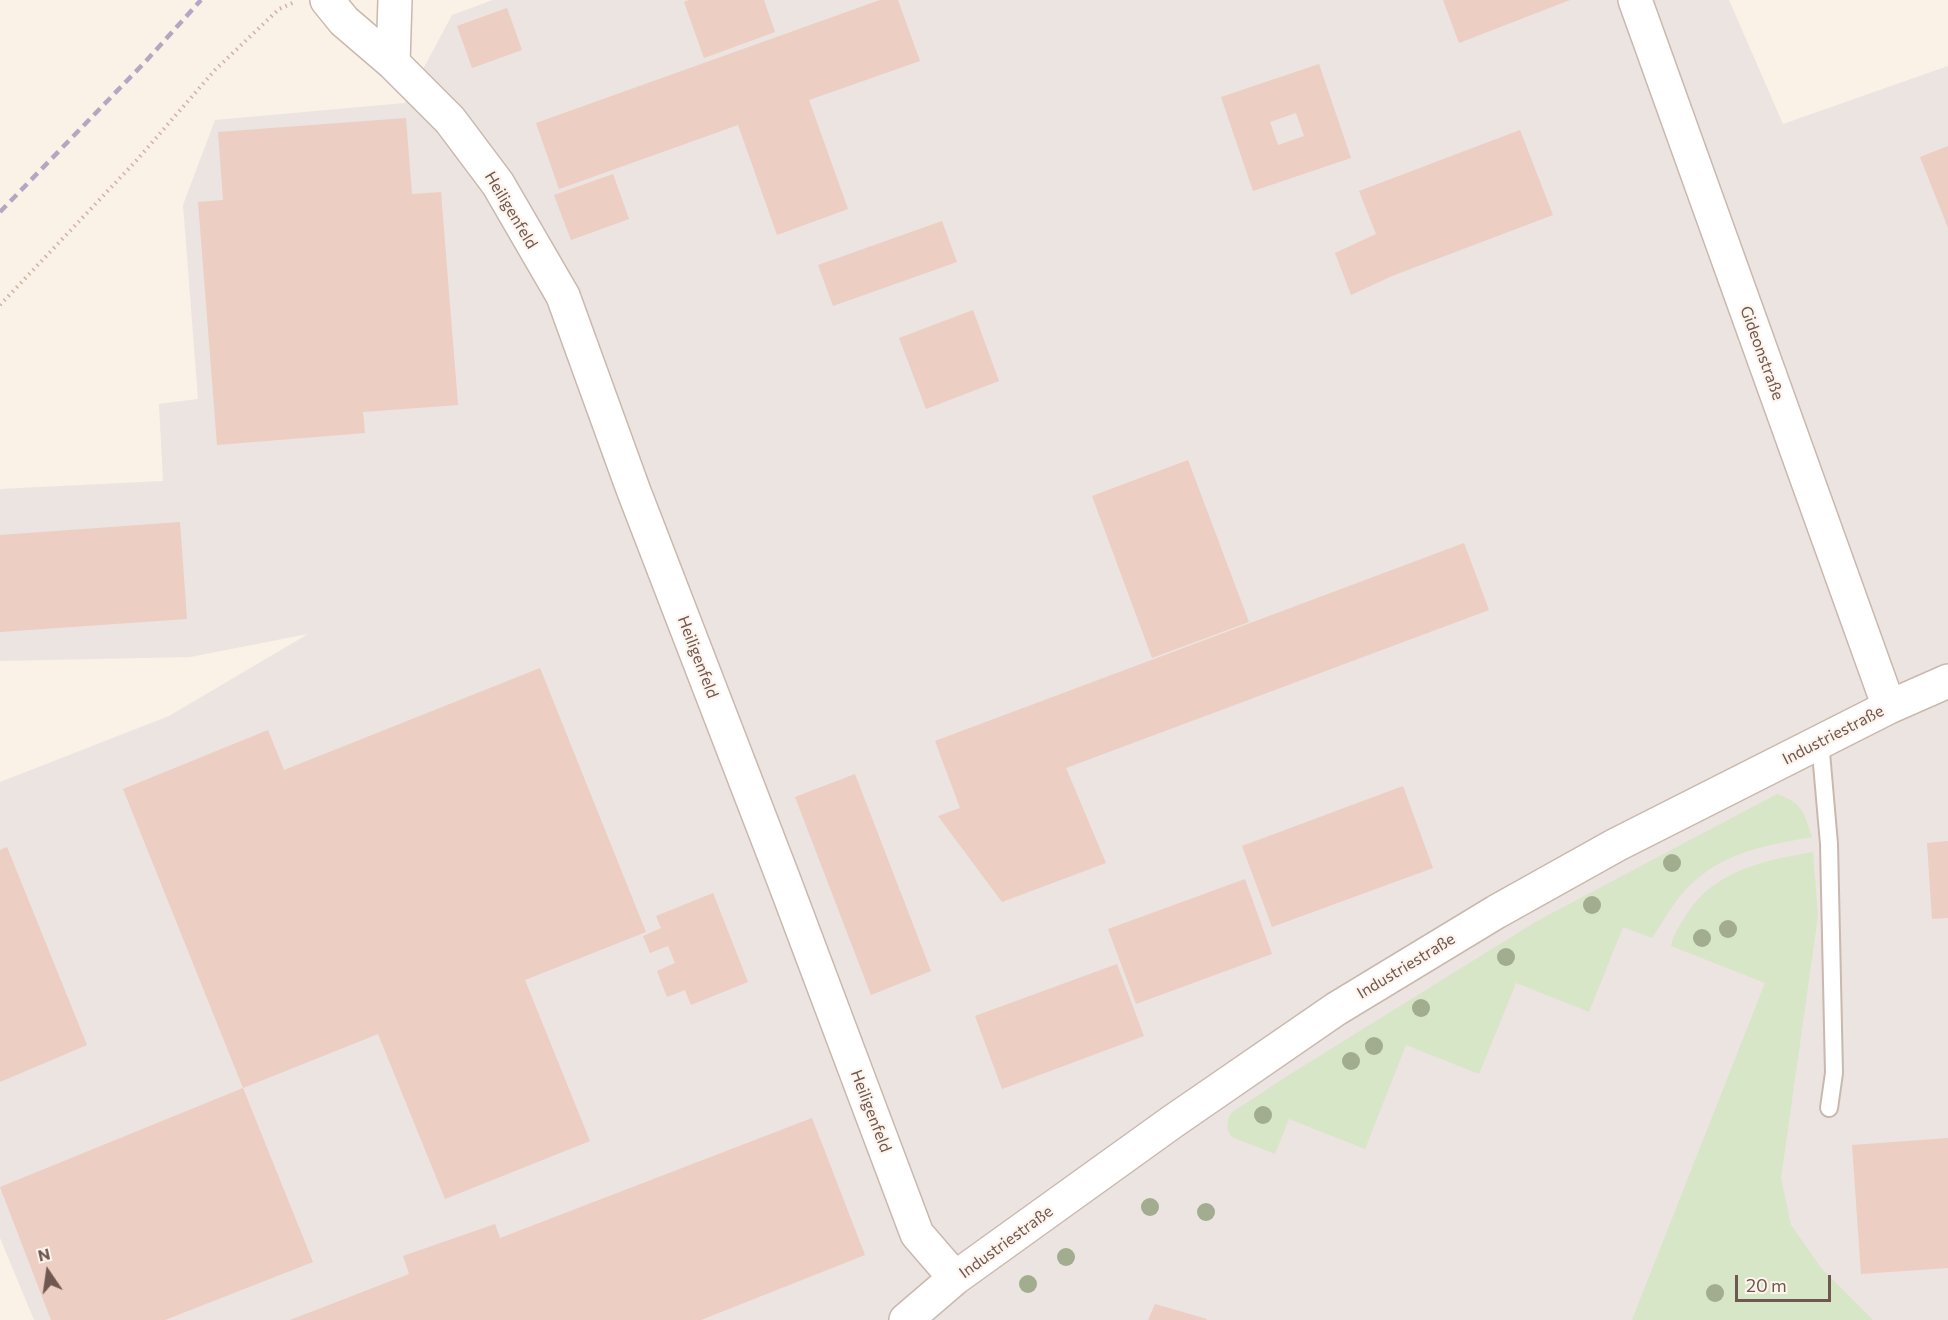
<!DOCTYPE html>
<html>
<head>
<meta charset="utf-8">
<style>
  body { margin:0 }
  #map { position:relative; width:1948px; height:1320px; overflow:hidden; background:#faf1e7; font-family:Commissioner,sans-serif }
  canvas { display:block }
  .north { position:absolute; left:18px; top:1242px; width:60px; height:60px; -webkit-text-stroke:4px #fdf5ed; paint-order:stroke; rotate:347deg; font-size:16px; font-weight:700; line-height:24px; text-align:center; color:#70574f }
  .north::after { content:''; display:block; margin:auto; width:21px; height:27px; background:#70574f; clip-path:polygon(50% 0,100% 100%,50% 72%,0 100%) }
  .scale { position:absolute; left:1735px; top:1275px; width:96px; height:27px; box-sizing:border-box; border:3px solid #70574f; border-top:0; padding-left:8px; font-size:18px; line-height:21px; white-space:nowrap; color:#70574f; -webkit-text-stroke:4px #fdf5ed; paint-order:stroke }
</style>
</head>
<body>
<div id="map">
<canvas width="1948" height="1320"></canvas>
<div class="north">N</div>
<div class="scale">20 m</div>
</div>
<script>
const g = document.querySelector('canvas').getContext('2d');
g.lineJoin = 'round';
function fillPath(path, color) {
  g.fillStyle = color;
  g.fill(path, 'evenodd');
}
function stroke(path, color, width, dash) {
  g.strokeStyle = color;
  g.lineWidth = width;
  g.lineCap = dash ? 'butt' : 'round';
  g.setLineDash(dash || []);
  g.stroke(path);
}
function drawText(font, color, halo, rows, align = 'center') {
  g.font = font + ' Commissioner,sans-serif';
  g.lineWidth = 4.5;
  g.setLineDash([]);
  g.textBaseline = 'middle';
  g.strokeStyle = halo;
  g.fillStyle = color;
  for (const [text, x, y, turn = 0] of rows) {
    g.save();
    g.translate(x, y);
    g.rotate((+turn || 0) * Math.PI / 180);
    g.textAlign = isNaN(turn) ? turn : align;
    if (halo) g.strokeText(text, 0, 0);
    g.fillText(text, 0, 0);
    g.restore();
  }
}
const industrial = new Path2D(`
  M493,0H1729L1783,124L1948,66V1320H34L0,1238V782L169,716L308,634L190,657L0,661V489L163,481L159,404L198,399L183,205L215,120L405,103L452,15Z`);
const green = new Path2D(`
  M1777,794C1803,803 1804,813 1812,837C1760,846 1711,855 1677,900C1668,912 1660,926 1652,938L1623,927L1589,1012L1516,983L1479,1074L1406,1045L1365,1149L1289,1119L1275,1154L1232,1137C1225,1128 1227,1122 1231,1113L1289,1075L1537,921Z
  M1813,852L1818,916L1781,1178L1791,1225L1821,1268L1873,1320H1632L1765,983L1671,946C1673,935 1679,927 1685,917C1713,870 1763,861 1813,852Z`);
const building = new Path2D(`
  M689,0H764L775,32L704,58L684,2Z
  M880,0H898L920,61L809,100L848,209L777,235L738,125L559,189L536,123Z
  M1443,0H1570L1459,43Z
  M507,8L522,50L472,68L457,26Z
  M1319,64L1351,158L1253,191L1221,97ZM1296,113L1304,136L1278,145L1270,122Z
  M406,118L412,194L441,192L458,405L363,412L365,433L217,445L198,202L223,200L218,132Z
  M1520,130L1553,215L1392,276L1351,295L1335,253L1376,234L1359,191Z
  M1948,146V228L1920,157Z
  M613,174L629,219L571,240L554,195Z
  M942,221L957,262L833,306L818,265Z
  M973,310L999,381L926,409L899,338Z
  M1188,460L1249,622L1152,658L1092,496Z
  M180,522L187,619L0,632V535Z
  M1464,543L1489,610L1066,768L1106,863L1002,902L938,816L960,808L935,741Z
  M540,668L646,932L525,980L590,1141L445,1199L378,1034L243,1088L123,789L268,730L284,770Z
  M855,774L931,971L871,995L795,797Z
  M1403,786L1433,868L1272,927L1242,846Z
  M1948,841V918L1932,919L1927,843Z
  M7,847L87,1045L0,1082V850Z
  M1245,879L1272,954L1136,1004L1108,929Z
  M713,893L748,982L691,1005L685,990L667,997L657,971L675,963L668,946L650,953L643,936L661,928L656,916Z
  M1117,964L1144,1036L1002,1089L975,1016Z
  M243,1088L313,1262L165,1320H51L0,1187Z
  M812,1118L865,1255L701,1320H290L409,1274L403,1256L495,1224L500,1238Z
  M1948,1138V1268L1861,1274L1852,1145Z
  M1155,1304L1207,1319L1206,1320H1148Z`);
const path = new Path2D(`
  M0,305L136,161L215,70L279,9L295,2`);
const lane = new Path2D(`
  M1820,741L1829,844L1834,1073L1829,1108`);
const street = new Path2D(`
  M327,0L344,21L393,63L450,120L498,184L563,296L633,489L783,878L917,1234L955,1278
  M1635,0L1889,707
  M393,63L395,0
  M906,1320L955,1278L1172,1122L1336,1009L1496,912L1616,845L1889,707L1948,681`);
const rail = new Path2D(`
  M0,212L146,61L201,0`);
const trees = [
  [1672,863],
  [1592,905],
  [1728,929],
  [1702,938],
  [1506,957],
  [1421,1008],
  [1374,1046],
  [1351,1061],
  [1263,1115],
  [1150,1207],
  [1206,1212],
  [1066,1257],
  [1028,1284],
  [1715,1293]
];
const streetNames = [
  ["Heiligenfeld",511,210,59],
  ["Gideonstraße",1762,353,70],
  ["Heiligenfeld",698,657,69],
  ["Industriestraße",1833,735,-27],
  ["Industriestraße",1406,966,-31],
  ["Heiligenfeld",871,1111,69],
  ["Industriestraße",1006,1242,-36]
];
fillPath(industrial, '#ebe4e0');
fillPath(green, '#d7e6c7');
fillPath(building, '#eccec2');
stroke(lane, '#cab8af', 20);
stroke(street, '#cab8af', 36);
stroke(path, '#d1b2a5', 4, [1.5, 4.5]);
stroke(lane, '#fff', 16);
stroke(street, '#fff', 33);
stroke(rail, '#b3a7c2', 4.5, [9, 6]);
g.fillStyle = '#a2ad90';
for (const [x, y] of trees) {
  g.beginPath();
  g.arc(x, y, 9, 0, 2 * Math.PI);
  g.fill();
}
drawText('16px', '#70574f', '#fdf5ed', streetNames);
</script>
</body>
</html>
